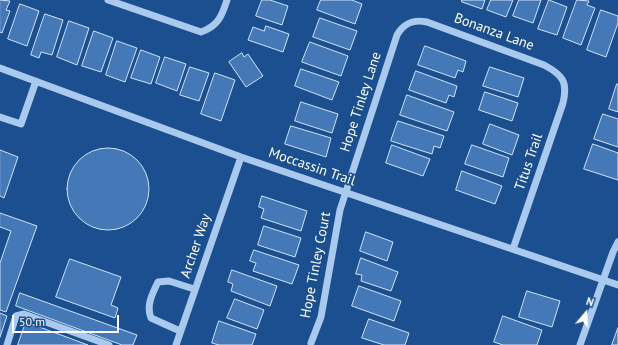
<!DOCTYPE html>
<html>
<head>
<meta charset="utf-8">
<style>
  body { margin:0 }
  #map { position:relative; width:618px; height:345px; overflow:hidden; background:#1b4f8f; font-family:"PT Sans",sans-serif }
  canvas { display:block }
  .north { position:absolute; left:566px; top:293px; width:40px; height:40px; -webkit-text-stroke:3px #1b4f8f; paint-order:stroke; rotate:19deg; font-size:11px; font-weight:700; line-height:16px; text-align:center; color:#fff }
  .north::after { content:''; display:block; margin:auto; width:14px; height:18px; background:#fff; clip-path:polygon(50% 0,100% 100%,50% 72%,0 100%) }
  .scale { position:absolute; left:12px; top:315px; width:107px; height:18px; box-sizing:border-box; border:2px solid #fff; border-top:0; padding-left:5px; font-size:12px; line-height:14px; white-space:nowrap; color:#fff; -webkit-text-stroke:3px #1b4f8f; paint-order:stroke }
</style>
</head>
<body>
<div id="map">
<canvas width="618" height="345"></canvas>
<div class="north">N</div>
<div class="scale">50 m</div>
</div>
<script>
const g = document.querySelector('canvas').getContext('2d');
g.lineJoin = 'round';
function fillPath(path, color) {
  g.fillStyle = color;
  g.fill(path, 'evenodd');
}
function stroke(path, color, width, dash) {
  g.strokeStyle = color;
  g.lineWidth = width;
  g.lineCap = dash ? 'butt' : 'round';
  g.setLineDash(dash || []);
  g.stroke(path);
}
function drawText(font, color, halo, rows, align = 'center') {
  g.font = font + ' "PT Sans",sans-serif';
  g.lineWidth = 3.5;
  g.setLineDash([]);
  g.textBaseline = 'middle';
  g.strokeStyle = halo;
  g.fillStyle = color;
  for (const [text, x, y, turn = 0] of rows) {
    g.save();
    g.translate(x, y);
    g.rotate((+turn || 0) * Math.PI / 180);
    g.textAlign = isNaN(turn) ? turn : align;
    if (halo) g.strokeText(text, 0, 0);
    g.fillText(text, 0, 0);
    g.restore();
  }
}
const building = new Path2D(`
  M0,0L10,1L6,10L10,11L2,33L0,32Z
  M262,0H270L288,6L282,25L256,16Z
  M321,0H352L362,4L355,24L317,10Z
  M462,0H485L482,9L462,2Z
  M491,0H513L506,17L487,10Z
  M519,0H541L533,23L513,16Z
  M549,0L567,7L557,35L538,29Z
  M577,0L589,1L587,5L595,8L581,45L563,38Z
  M20,4L39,11L27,46L8,39Z
  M601,10L618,16V23L606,57L587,50Z
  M45,14L63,20L52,55L41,52L39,58L31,55Z
  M320,18L357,31L350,50L313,37Z
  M69,21L89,28L77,65L57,57Z
  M266,26L289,34L283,52L248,40L253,27L264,31Z
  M94,31L113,38L101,72L82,66Z
  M117,41L137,48L125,82L106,75Z
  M310,42L348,56L341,76L302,62Z
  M425,46L466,61L463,72L458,70L455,78L418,65Z
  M141,50L160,57L151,84L131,78Z
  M242,53L244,57L248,54L263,76L246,87L229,62Z
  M165,57L186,64L177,91L156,83Z
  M190,67L209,73L199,101L180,95Z
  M490,67L524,78L518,97L483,86Z
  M301,69L339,82L332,100L295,86Z
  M416,71L457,86L454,97L449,95L446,103L409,90Z
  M215,73L235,80L221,121L201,114Z
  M617,84H618V112L609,109Z
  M485,92L518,103L512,121L479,110Z
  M407,95L454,112L447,131L400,115Z
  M301,102L338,114L332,133L295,121Z
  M603,114L618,119V147L594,139Z
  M398,121L444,136L440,148L434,146L432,154L391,141Z
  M490,124L519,135L512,155L483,144Z
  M291,126L331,138L326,157L285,144Z
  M593,144L618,153V180L584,169Z
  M392,145L430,159L423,176L386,163Z
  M472,145L509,158L503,177L465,164Z
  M67 189a41 41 0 1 1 82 0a41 41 0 1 1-82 0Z
  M0,150L18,157L4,198L0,196Z
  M462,171L502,186L495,204L456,190Z
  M262,196L307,211L301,231L261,218L264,209L259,207Z
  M0,213L37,226L6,312L0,310V263L11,231L0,227Z
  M264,226L301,238L295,257L258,245Z
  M366,232L393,242L387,261L360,251Z
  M254,250L299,265L292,284L253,271L256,263L250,261Z
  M361,258L398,272L391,291L361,281L362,275L356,274Z
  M70,259L121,277L111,305L118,308L115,318L56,297Z
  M232,270L277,286L270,306L231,291L233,284L228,282Z
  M359,286L401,301L394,321L352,306Z
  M527,291L560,301L552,327L519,317Z
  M20,293L137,335L133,345H122L16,306Z
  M235,299L264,310L257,329L227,318Z
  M0,313L7,316L0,337Z
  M503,316L542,330L537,345H503L494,342Z
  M369,319L409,333L405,345H384L362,338Z
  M219,321L256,334L252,345H219L212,343Z
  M26,322L88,345H18Z
  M618,328V345H612Z`);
const minor = new Path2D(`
  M108,0L201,32C218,26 222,16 227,0
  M0,68L241,157L618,285
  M0,117L21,124L36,81
  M180,331L151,318C146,306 152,294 158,282L169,281L194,289
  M311,343L321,317L340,210L397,35C404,23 413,19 427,22L544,65C563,75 568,82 563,103L513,249
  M7,345L16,316L24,314L109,345
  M176,345L241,157
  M580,345L613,252L618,242`);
const streetNames = [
  ["Bonanza Lane",494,32,20],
  ["Hope Tinley Lane",361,102,-72],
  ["Titus Trail",529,162,-71],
  ["Moccassin Trail",312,167,19],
  ["Archer Way",196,246,-71],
  ["Hope Tinley Court",316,265,-79]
];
fillPath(building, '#4478b7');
stroke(building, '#cfe3fa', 1);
stroke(minor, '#a9c9ee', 7);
drawText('14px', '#fff', '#1b4f8f', streetNames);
</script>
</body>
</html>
